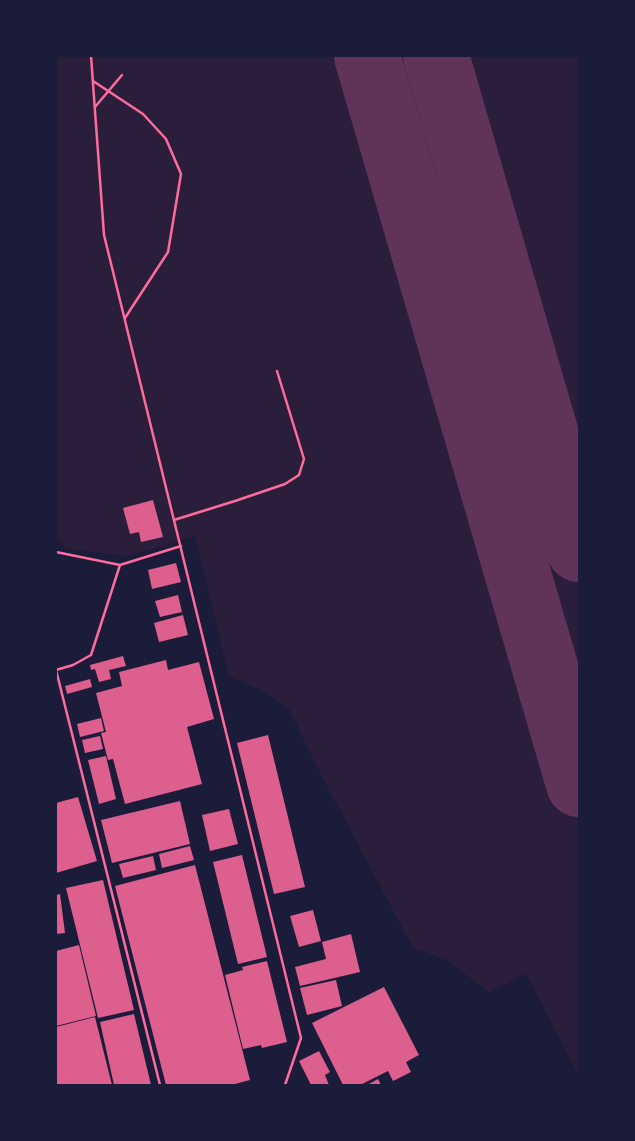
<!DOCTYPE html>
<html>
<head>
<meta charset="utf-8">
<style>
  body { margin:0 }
  #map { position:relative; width:635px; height:1141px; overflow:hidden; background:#1b1b3a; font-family:"Fira Sans",sans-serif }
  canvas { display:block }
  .frame { position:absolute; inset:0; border:57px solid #1b1b3a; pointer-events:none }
</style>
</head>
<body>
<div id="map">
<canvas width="635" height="1141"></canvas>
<div class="frame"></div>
</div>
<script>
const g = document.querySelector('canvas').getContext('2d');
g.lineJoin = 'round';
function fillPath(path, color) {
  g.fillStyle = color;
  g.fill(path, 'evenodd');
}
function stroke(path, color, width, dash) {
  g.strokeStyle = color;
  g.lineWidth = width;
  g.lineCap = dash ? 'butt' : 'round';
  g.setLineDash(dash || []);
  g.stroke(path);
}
const green = new Path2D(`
  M56,56H579V1076L526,974L489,992L446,960L413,948L319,771L289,709L267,693L229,676L195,536L170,544L128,556L66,549L56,538Z`);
const runway = new Path2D(`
  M367,56L579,784
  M436,56L579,549`);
const building = new Path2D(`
  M153,500L163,537L141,542L139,532L130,534L123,508Z
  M176,563L181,582L152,589L148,570Z
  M178,595L182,612L160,617L155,601Z
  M183,615L188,635L159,642L154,623Z
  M123,656L126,666L109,670L111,679L99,682L95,669L91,670L90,665Z
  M166,660L168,670L199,662L214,719L187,727L202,784L125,804L113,759L108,760L101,733L106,732L96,693L122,686L119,672Z
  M90,679L92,687L67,694L65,686Z
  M101,718L104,731L80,737L77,724Z
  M268,735L305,887L274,894L237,743Z
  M100,736L103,749L85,753L82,740Z
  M106,756L116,799L99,804L88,760Z
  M78,797L97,861L56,873V803Z
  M180,801L190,844L112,863L101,820Z
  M229,809L238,844L210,851L202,815Z
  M190,846L194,860L162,868L159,854Z
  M242,855L267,957L238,964L213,862Z
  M153,856L156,870L123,878L119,864Z
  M195,865L250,1080L231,1085H166L115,886Z
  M103,880L134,1010L98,1018L66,888Z
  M60,894L65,933L56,934V895Z
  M313,910L321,941L299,947L290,916Z
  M351,934L360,972L300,986L295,967L326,959L322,942Z
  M79,945L96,1016L56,1026V951Z
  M267,961L287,1042L262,1048L261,1045L243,1049L225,975L243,970L242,967Z
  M336,980L342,1006L307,1015L300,988Z
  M384,987L419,1055L406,1062L411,1072L393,1081L388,1071L360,1085H343L312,1023Z
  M134,1014L151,1085H114L100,1022Z
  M95,1017L112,1085H56V1027Z
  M319,1051L330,1072L325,1075L329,1085H311L299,1061Z
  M378,1079L381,1085H367Z`);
const service = new Path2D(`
  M91,56L104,235L301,1038L285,1085
  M93,81L143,114L166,139L181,174L168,252L125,318
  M95,107L122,75
  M174,520L235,501L285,484L299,475L304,459L277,371
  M56,552L120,565L181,546
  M56,670L160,1085
  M56,670L73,665L91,655L120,565`);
fillPath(green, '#2a1e3b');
stroke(runway, '#603358', 66);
fillPath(building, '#dd5f8e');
stroke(service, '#ff6b9d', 2.5);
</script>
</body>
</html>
